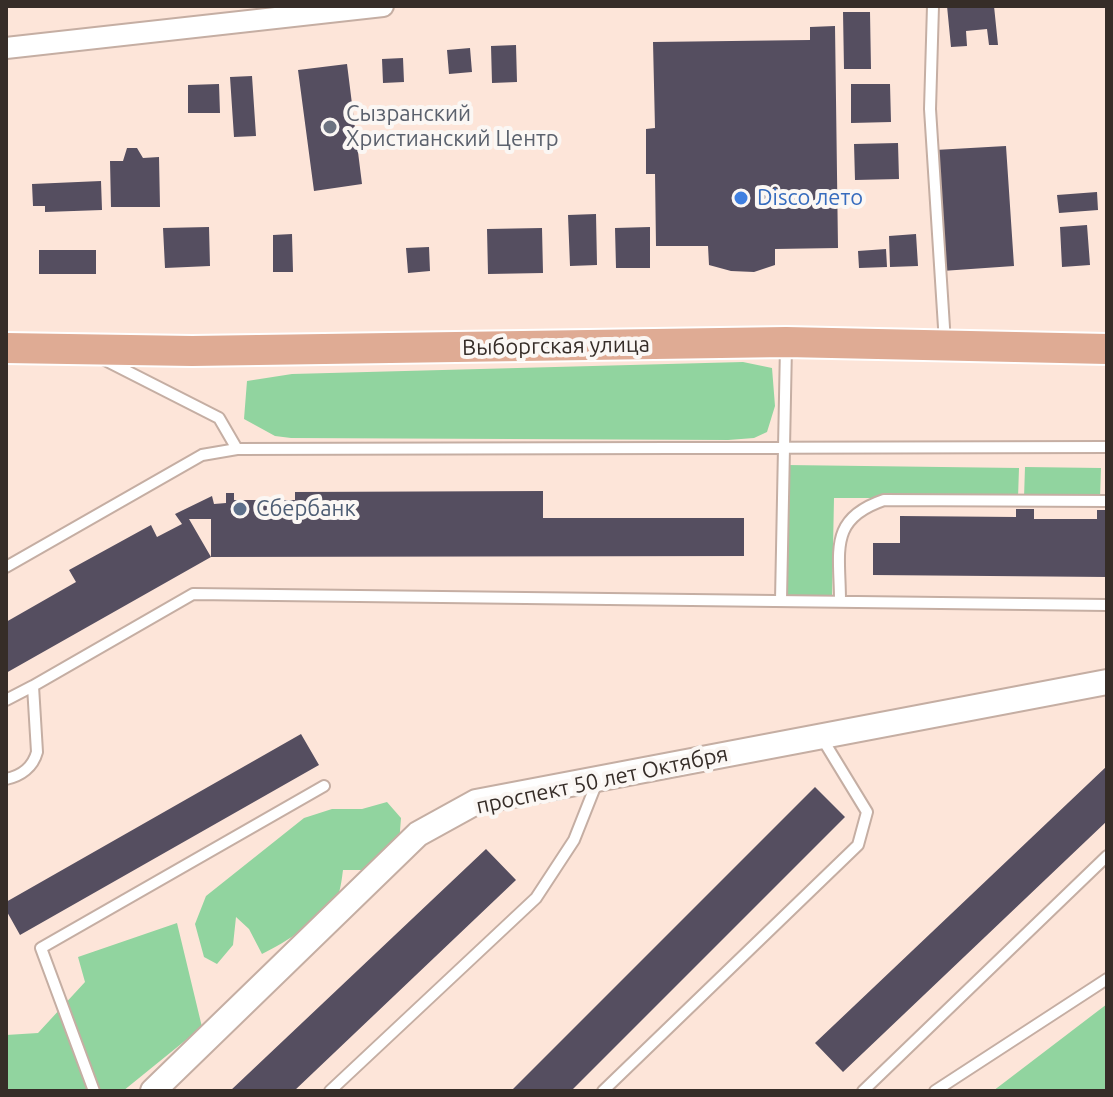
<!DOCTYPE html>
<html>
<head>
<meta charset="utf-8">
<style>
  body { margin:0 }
  #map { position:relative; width:1113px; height:1097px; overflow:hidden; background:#fde5d9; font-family:Ubuntu,sans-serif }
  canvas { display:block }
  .frame { position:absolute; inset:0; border:8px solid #362d28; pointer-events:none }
</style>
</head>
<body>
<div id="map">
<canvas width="1113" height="1097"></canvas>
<div class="frame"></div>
</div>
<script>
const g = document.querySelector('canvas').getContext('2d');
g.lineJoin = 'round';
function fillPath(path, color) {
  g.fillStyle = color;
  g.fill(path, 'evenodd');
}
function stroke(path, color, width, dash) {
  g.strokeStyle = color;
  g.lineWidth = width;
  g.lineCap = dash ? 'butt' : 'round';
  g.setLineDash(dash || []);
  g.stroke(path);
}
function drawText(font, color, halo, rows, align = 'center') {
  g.font = font + ' Ubuntu,sans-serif';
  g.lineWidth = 8;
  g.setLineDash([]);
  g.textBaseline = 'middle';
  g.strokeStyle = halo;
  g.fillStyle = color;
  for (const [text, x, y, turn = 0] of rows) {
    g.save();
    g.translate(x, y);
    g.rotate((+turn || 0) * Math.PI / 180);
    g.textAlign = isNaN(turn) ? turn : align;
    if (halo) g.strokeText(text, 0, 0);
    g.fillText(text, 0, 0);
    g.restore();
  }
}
const green = new Path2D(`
  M743,362L772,368L775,406L767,432L754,438L728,440L291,438L275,436L244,419L247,381L292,374Z
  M787,465L1019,468L1018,498H834L832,598L784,597Z
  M1025,467L1101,468L1100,499L1024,498Z
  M387,802L401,818L399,844L371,870H343C342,877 341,888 338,895C326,918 284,943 262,954L249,929L236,917L233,945L217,964L204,957L195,924L206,896L304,818L332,809H362Z
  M177,923L202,1027L123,1091H6V1035L38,1033L85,982L78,957Z
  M1107,1004V1091H993Z`);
const building = new Path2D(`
  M947,6H994L998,45H989L987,29L966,31L967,46L951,47Z
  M843,12H870L871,69H844Z
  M835,26L838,248L775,249V265L754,272L731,271L709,265L708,246H656L655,174H646V129L655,128L653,42L810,40V27Z
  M516,45L517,82L492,83L491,46Z
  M470,48L472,72L449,74L447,50Z
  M403,58L404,82L383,83L382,59Z
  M347,64L362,184L314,191L298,70Z
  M252,76L256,136L234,137L230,77Z
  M219,84L220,113H188V85Z
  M851,84H890L891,122L851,123Z
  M898,143L899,179L855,180L854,144Z
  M1006,146L1014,266L942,271L935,150Z
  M127,148H137L143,158L159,157L160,207H111L110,161H123Z
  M101,181L102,210L45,212V206H33L32,184Z
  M1097,192L1098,210L1059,213L1057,195Z
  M596,214L597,265L570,266L568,215Z
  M1087,225L1090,265L1062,267L1060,227Z
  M209,227L210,266L165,268L163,228Z
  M650,227V268H616L615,228Z
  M542,228L543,273L488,274L487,229Z
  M292,234L293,272H273V235Z
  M916,234L918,266L890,267L889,236Z
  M429,247L430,271L408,273L406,248Z
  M886,249L887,267L859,268L858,251Z
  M39,250H96V274H39Z
  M543,491V518H744V556L211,557L6,673V622L76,582L69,570L151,525L157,537L182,524L175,514L212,496L214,504L226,503V493H234V500H295V492ZM189,519H211V557Z
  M1016,509H1034V519H1097V510H1107V577L873,575V543H900V516L1016,517Z
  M301,734L319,765L20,935L6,910V902Z
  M1107,766V821L843,1072L815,1043Z
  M815,787L845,817L571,1091H511Z
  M486,849L516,880L294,1091H230Z`);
const service = new Path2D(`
  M933,6L930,109L945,343
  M103,359L219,418L237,449
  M6,567L202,455L237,449L1107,447
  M781,600L786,346
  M840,601C840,551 828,519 884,500L1107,501
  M6,700L33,686
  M6,779C21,776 33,767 37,752L33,686L193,594L1107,605
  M94,1091L41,948L324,786
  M330,1091L536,898L574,840L597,782
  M603,1091L858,845L867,812L820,735
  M863,1091L1107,856
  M935,1091L1107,979`);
const minor = new Path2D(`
  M6,48L383,6`);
const tertiary = new Path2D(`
  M153,1091L418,834L476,802L1107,682`);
const primary = new Path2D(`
  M6,348L192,351L786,342L1107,349`);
const markers = [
  [330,127,8,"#6b7280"],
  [741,198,8,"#3f7fe0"],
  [240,509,8,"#5c6f8a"]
];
const worshipNames = [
  ["Сызранский",346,114],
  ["Христианский Центр",346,139]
];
const shopNames = [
  ["Disco лето",757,198]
];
const streetNames = [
  ["Выборгская улица",556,346,-1],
  ["проспект 50 лет Октября",602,780,-12]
];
const serviceNames = [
  ["Сбербанк",256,509]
];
fillPath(green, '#91d49f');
fillPath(building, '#554e60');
stroke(service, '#c5aea3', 14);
stroke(minor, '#c5aea3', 24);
stroke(tertiary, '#c5aea3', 28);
stroke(primary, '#fff', 34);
stroke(service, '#fff', 10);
stroke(minor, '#fff', 20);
stroke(tertiary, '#fff', 24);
stroke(primary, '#dfab94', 30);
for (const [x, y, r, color] of markers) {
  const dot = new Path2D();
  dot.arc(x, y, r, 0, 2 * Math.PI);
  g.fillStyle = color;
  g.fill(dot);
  stroke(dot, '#fbf7f4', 3);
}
drawText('22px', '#5b616d', '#fbf7f4', worshipNames, 'left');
drawText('22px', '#366cbe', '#fbf7f4', shopNames, 'left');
drawText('22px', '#362d28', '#fbf7f4', streetNames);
drawText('22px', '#4e5e75', '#fbf7f4', serviceNames, 'left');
</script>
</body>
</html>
